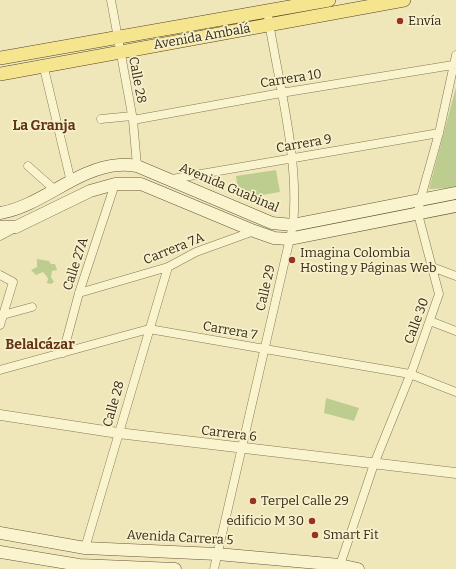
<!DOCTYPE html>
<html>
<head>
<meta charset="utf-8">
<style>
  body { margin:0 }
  canvas { display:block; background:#efe7ba }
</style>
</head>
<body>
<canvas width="456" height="569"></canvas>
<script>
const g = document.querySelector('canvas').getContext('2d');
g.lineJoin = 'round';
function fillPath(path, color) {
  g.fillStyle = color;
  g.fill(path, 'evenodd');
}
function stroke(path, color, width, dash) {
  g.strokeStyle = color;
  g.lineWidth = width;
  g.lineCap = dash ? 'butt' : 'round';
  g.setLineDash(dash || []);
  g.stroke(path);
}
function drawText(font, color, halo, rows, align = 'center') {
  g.font = font + ' Bitter,serif';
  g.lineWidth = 3.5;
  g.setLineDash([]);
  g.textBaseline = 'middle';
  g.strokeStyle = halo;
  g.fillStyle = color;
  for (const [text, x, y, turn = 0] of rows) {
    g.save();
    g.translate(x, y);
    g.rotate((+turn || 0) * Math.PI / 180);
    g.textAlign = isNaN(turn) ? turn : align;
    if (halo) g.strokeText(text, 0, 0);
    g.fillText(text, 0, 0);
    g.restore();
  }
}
const green = new Path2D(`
  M456,87V188L429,189Z
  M276,170L280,192L239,199L236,176Z
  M37,259L49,261L51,264H55L57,270L52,271L51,277L54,282L51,284L47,283L48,278L43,272L36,275L31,270L37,267Z
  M326,398L359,408L354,421L324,413Z`);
const minor = new Path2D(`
  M111,0L133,120L137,166
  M43,64L71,182
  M101,119L132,116
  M133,120L281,93L453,65
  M28,166L55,190
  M172,179L439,133
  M0,236L15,228
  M432,267L456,276
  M0,275L13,282L0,325
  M79,293L168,267L196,252L254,231
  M3,315L32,307
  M430,321L456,331
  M63,353L79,293L115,184
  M0,370L149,329L410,374L456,392
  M85,548L168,267
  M340,565L374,464L413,368L439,294L418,214L420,201L439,133L456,55
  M214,569L293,225C300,158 277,77 267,10`);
const tertiary = new Path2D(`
  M0,415L118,433L456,473`);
const secondary = new Path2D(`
  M0,213C42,206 76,168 119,165C125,164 131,165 137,166L272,223L293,225L456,193
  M0,227H16L90,191L115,184H141L254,231L274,238L289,239L456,206
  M0,533L85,548L217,554L340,565L358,569
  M0,552L79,565L175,569`);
const primary = new Path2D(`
  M0,58L329,0
  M0,74L404,0`);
const markers = [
  [400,21,4,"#983222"],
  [292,260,4,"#983222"],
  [253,501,4,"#983222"],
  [312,521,4,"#983222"],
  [315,535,4,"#983222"]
];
const poiNames = [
  ["Envía",408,21],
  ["Imagina Colombia",300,253],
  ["Hosting y Páginas Web",300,268],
  ["Terpel Calle 29",261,501],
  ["edificio M 30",304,521,"right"],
  ["Smart Fit",323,535]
];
const streetNames = [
  ["Avenida Ambalá",202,37,-10],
  ["Carrera 10",291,79,-9],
  ["Calle 28",137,80,79],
  ["Carrera 9",304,144,-10],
  ["Avenida Guabinal",229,188,23],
  ["Carrera 7A",174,249,-22],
  ["Calle 27A",76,264,-72],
  ["Calle 29",266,288,-77],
  ["Calle 30",417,321,-70],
  ["Carrera 7",230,331,10],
  ["Calle 28",114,404,-74],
  ["Carrera 6",229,434,7],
  ["Avenida Carrera 5",180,538,3]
];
const neighbourhoodNames = [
  ["La Granja",44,126],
  ["Belalcázar",40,345]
];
fillPath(green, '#bdcd8f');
stroke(minor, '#877754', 9);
stroke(tertiary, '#877754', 11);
stroke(secondary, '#685738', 13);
stroke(primary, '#544329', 14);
stroke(minor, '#faf4ce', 8);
stroke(tertiary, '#faf4ce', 10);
stroke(secondary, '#faf4ce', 12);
stroke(primary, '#f6e58f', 13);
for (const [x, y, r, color] of markers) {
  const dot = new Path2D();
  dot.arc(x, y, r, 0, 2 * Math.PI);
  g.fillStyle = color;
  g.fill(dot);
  stroke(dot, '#f7f0ca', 1.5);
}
drawText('13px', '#352b1a', '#f7f0ca', poiNames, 'left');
drawText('13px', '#352b1a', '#f7f0ca', streetNames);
drawText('bold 14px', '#633317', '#f7f0ca', neighbourhoodNames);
</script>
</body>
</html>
